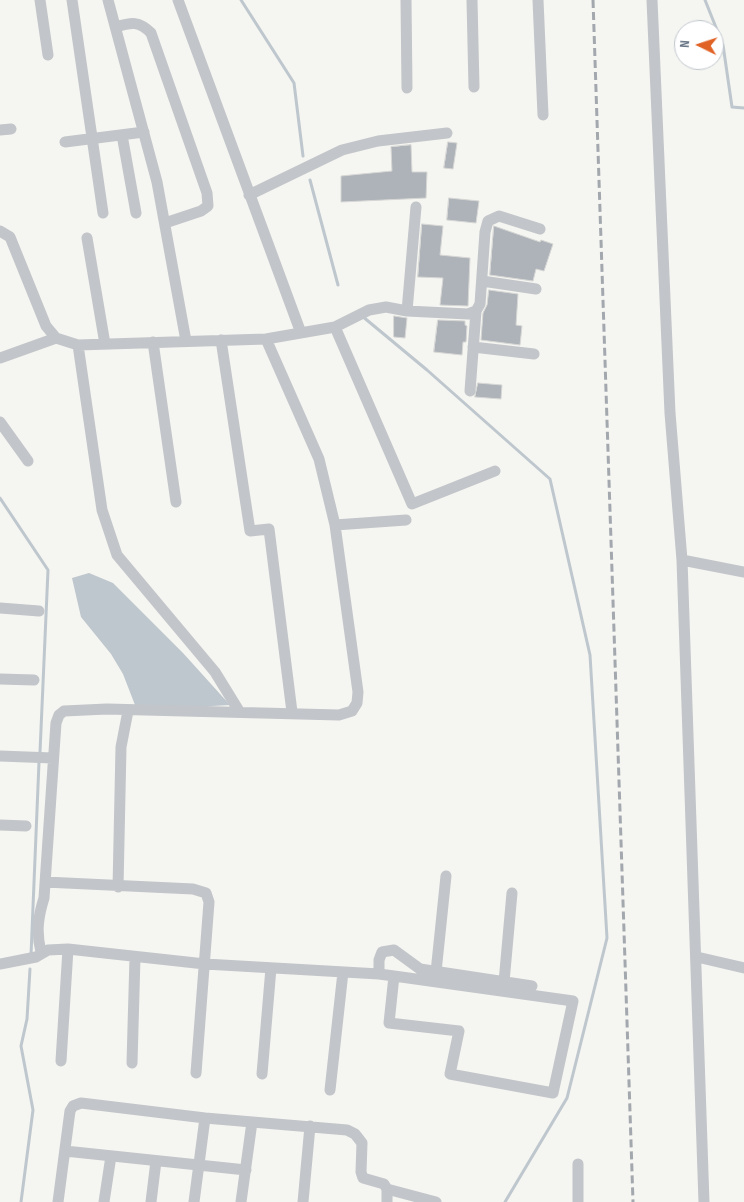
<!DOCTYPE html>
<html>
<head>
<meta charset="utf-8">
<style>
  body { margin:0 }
  #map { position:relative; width:744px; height:1202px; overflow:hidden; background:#f5f5f1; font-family:"Sofia Sans Condensed",sans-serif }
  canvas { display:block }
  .north { position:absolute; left:674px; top:20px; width:50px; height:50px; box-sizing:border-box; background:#fff; border:1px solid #c1c7cd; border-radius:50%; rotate:274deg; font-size:14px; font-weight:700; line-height:20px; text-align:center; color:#647282 }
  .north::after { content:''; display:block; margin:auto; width:18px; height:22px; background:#e16225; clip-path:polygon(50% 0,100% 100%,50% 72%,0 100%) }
</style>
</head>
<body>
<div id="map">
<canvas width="744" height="1202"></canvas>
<div class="north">N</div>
</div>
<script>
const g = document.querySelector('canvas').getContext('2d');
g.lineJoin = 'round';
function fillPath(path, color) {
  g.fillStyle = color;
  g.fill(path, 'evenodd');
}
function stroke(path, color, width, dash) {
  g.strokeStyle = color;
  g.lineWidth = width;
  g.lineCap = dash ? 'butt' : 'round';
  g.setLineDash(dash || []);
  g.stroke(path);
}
const water = new Path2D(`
  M89,573L113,583L183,653L230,705L176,708L135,705L123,674L111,654L81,617L72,578Z`);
const stream = new Path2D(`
  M241,0L294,83L303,156
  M705,0L723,45L732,107L744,108
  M310,180L338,285
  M362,316L427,370L550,479L590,655L607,938L567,1098L505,1202
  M0,498L48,570L40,752
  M31,955L39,762
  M21,1202L33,1110L21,1046L27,1019L30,969`);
const building = new Path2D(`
  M448,142L457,143L453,169L444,168Z
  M411,145L412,172H427L426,198L341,202V176L392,171L391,147Z
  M449,198L479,201L476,223L447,220Z
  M422,224L443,226L440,255L470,258L468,306L440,305L443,278L418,277Z
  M494,226L540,242L541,240L553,244L544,271L536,269L533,281L490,275Z
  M489,290L518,294L516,325L522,326L520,345L481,340L483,313L487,305Z
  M394,316L407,318L405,338L394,337Z
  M438,320L465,321V325L467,326L466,342H463L462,355L434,352Z
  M478,383L502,385L501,399L475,397Z`);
const minor = new Path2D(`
  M40,0L48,55
  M72,0L103,213
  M108,0L157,182L186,341
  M178,0L301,333
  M406,0L407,88
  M472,0L474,87
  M538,0L543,115
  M652,0L670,413L682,560L704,1202
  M116,27C132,22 139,21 151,33L207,193L208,206L201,211L165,223
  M0,130L11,129
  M122,135L136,213
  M65,142L144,132
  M249,195L342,150L378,141L447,133
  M0,231L10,237L46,326L56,338L78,345L266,339L335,327L369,310L386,307L407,311L468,314L476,311L480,304L485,232L488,221L499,216L540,229
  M87,238L105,344
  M482,281L536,289
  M407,311L416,207
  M335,327L412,504L495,471
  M221,340L250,531L269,529L292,712
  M153,342L176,502
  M78,345L102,510L117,555L215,672L239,711
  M473,347L534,354
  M0,358L56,338
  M470,391L476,311
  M0,422L28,461
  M335,525L406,520
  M682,560L744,572
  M0,608L39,611
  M0,679L34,680
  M0,756L53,758
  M0,825L26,826
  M45,882L193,889L206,893L209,902L196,1073
  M118,887L121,747L128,711
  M41,952C36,932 38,917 44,898L56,723L59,715L64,711L107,709L339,715L352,711L357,703L358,692L335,525L319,459L266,339
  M697,957L744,968
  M0,964L36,957L48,950L68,949L205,964L379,974L394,976L573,1001L553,1093L450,1074L459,1031L389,1023L394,976
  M436,972L446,876
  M379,974V960L382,952L394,950L420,969L532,986
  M504,982L512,893
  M61,1061L68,949
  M132,1063L135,957
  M262,1074L271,968
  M330,1090L343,972
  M65,1151L246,1170
  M387,1189L436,1202
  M58,1202L70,1111L73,1106L81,1103L205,1118L347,1130L355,1134L362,1143L361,1172L363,1178L384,1184L387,1189V1202
  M104,1202L111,1156
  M151,1202L156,1161
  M194,1202L205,1118
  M241,1202L252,1122
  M303,1202L310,1126
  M578,1202V1164`);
const rail = new Path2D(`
  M593,0L633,1202`);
fillPath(water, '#bec7cd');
stroke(stream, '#bec7cd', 3);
fillPath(building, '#adb3b9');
stroke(building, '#d6d6d4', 1);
stroke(minor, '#c2c5c9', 11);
stroke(rail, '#a3a8ae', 3, [8, 4]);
</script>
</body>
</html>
